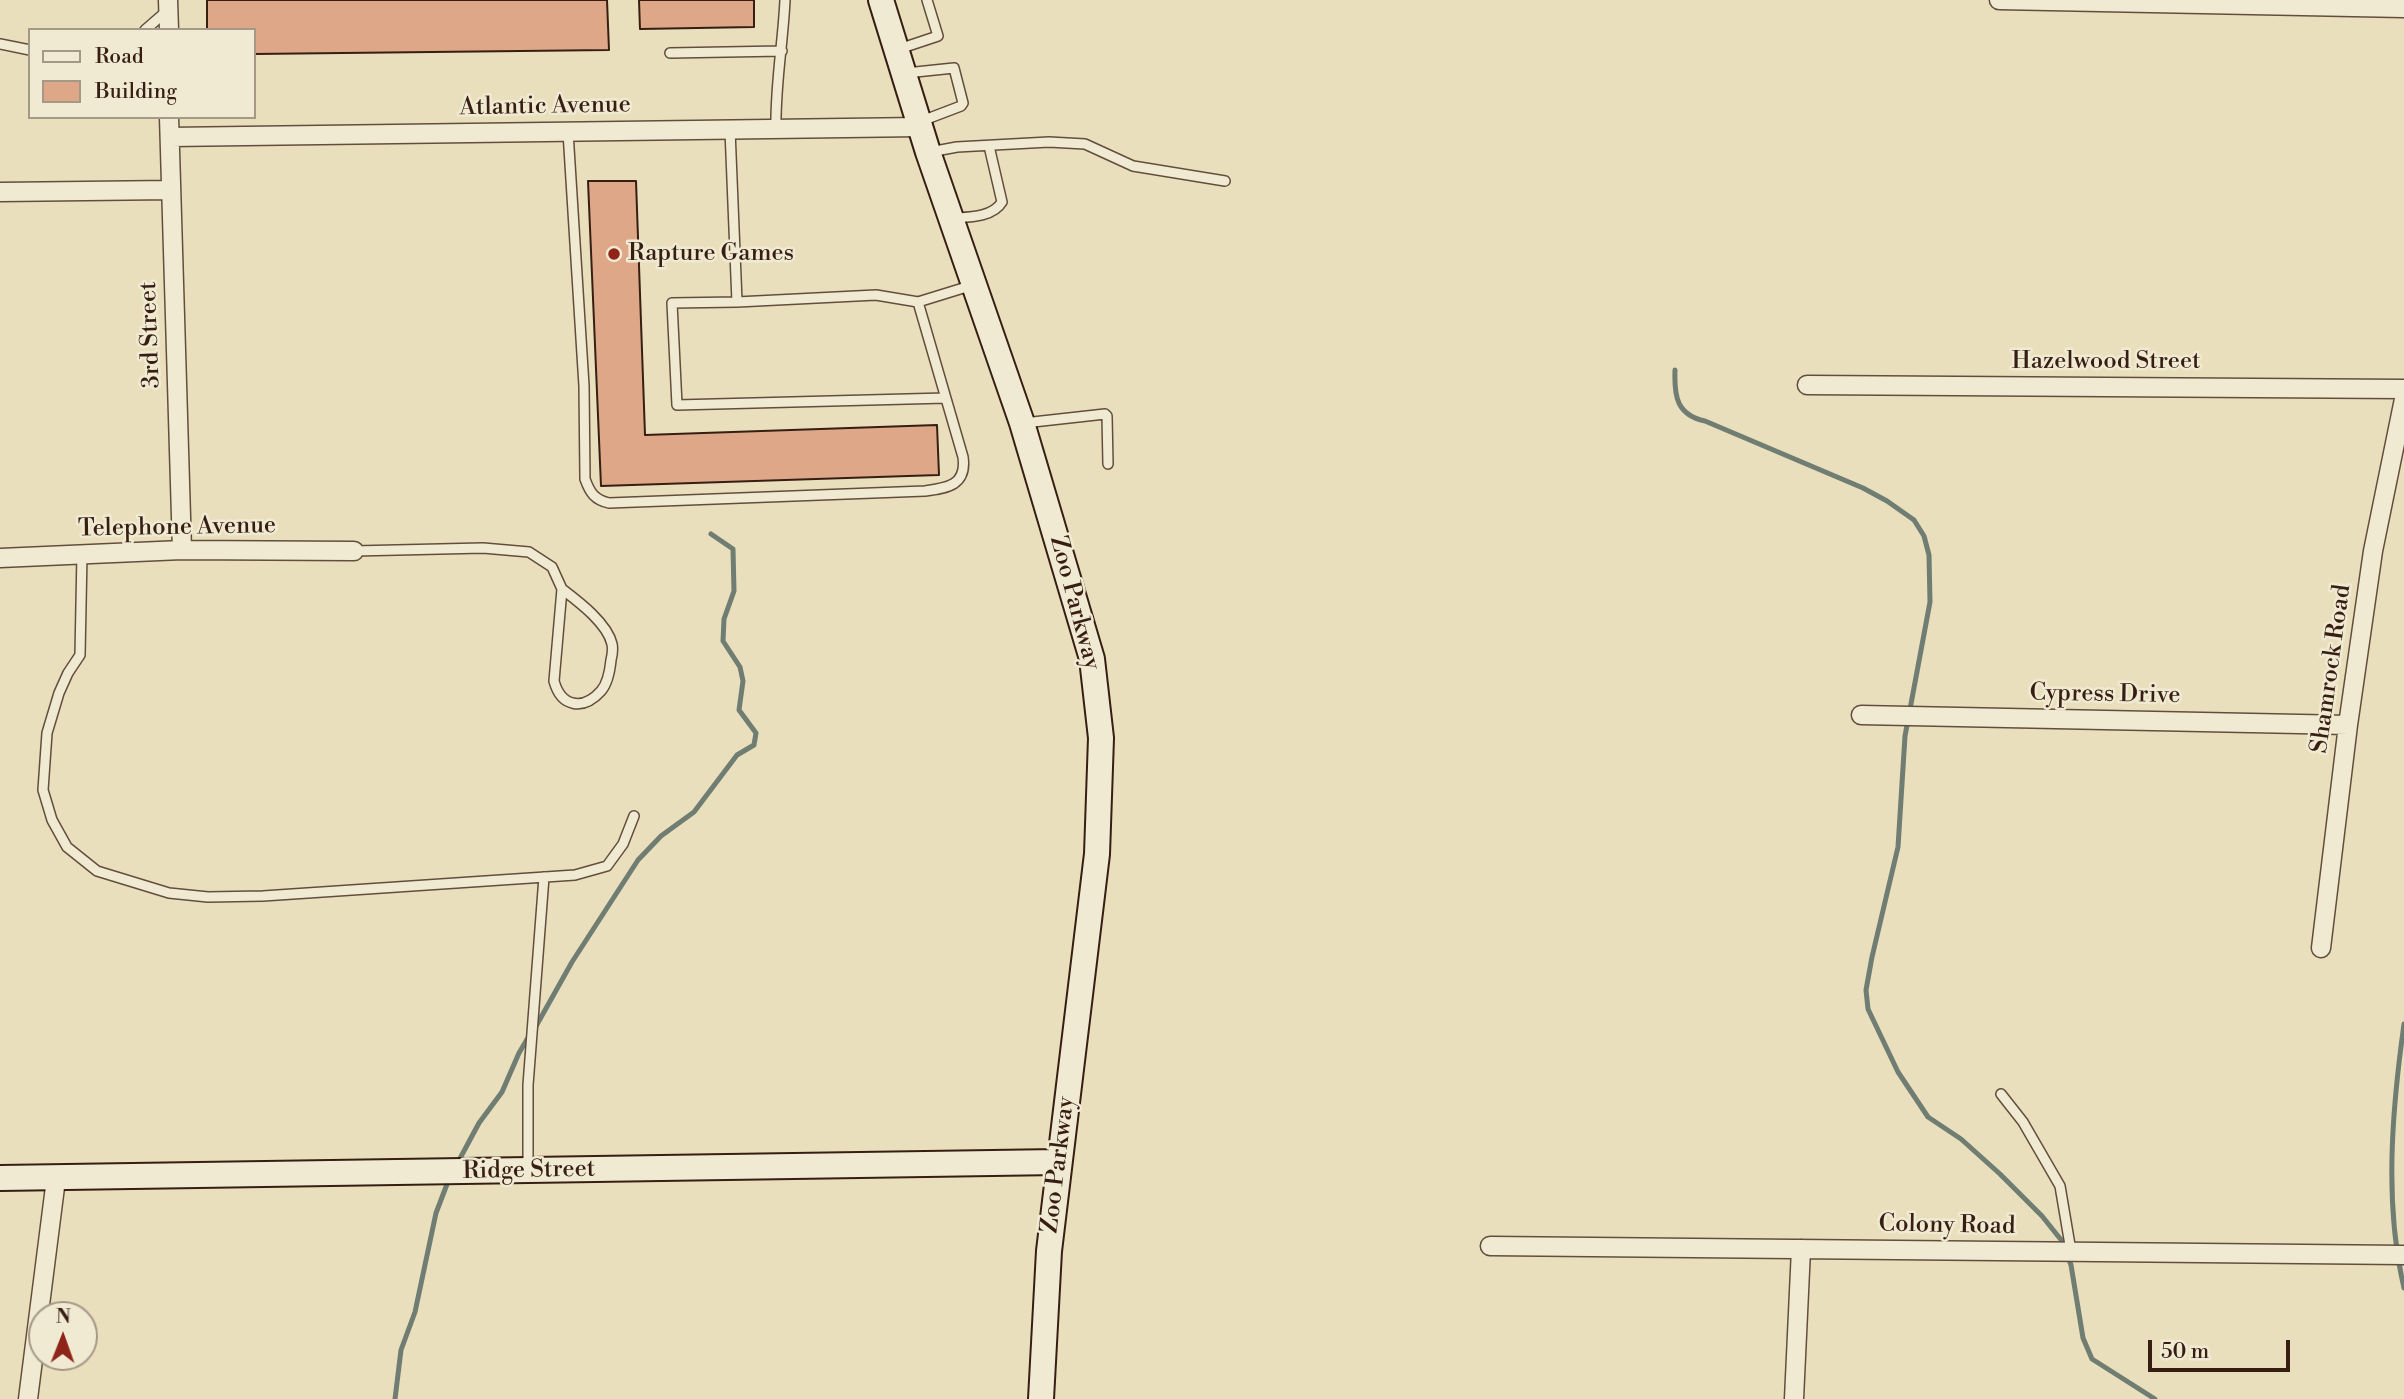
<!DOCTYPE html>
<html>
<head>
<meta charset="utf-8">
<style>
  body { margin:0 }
  #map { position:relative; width:2404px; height:1399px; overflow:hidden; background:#e9dfbc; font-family:"Libre Bodoni",serif }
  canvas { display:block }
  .legend { position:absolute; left:28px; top:28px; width:228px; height:91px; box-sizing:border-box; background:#f1ead3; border:2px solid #a69886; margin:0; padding:9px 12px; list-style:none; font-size:21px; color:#361e13 }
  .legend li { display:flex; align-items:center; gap:14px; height:35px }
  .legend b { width:35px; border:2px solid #a69886 }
  .north { position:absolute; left:28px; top:1301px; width:70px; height:70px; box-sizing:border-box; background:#f1ead3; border:2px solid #a69886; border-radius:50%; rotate:1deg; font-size:19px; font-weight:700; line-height:28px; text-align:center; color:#361e13 }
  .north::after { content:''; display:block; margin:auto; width:24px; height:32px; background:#8f2418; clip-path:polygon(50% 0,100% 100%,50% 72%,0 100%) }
  .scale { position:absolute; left:2148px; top:1340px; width:142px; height:32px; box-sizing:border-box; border:4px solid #361e13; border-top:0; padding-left:9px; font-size:21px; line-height:24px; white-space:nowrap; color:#361e13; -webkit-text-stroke:5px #f1ead3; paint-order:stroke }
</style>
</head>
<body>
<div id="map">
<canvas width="2404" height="1399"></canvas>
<ul class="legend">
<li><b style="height:9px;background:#f1ead3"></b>Road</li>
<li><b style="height:19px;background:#dea888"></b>Building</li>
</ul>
<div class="north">N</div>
<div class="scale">50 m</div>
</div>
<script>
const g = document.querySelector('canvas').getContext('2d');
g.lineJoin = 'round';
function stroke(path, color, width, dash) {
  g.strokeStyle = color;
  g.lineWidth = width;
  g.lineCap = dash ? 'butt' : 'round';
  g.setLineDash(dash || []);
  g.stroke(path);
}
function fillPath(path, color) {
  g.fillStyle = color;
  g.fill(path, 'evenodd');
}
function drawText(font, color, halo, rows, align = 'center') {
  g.font = font + ' "Libre Bodoni",serif';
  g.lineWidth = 5;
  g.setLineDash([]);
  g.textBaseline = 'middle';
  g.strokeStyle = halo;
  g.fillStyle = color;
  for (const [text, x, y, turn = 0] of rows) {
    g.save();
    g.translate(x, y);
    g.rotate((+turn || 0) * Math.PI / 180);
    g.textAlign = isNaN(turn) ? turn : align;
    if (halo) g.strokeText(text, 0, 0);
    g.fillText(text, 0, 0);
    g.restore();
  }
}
const stream = new Path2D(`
  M1675,370C1674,397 1677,415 1705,421L1863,488L1887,501L1914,520L1924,536L1929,555L1930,602L1905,736L1898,847L1872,957L1866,990L1868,1009L1898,1072L1928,1117L1961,1139L2000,1174L2042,1216L2062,1241L2071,1265L2083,1338L2092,1359L2155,1399
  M2404,1024C2392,1110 2384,1203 2404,1288
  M535,1028L572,962L638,860L661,836L694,812L737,755L754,745L756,733L739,710L743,681L740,667L723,641L724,619L734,591L733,549L711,534
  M457,1164L479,1123L502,1092L519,1053L529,1036
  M395,1399L401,1350L415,1312L436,1213L449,1179`);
const building = new Path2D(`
  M207,0H607L609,50L254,54V30H207Z
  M639,0H754V27L640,29Z
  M588,181H636L645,435L937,425L939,475L601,486Z`);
const lane = new Path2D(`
  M145,30L168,10
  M0,44L30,50
  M899,49L938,36L927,0
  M670,53L782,51
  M906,73L954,68L963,103L961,106L919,122
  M776,129C775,86 783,43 785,0
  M730,130L737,302L876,295L918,302
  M568,132L584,386L585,479C590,493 595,500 609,503L925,491C948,488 967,485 963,457L918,302L973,285
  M930,152L957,147L1049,142L1085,144L1133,166L1225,181
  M954,218C970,217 993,217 1002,202L989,146
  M737,302L672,303L677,405L946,398
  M1024,423L1105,414L1107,416L1108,464
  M354,551L483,548L529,552L552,567L562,589L554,681C561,707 583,711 601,691C608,683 610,670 611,660C612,656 613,649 612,644C607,623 579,602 562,589
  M82,554L80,655L68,673L59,693L47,733L43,790L52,820L67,847L97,871L169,893L208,897L263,896L575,875L607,866L623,844L634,816
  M2001,1094L2023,1122L2060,1186L2071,1251
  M528,1169V1085L544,877`);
const street = new Path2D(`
  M168,0L169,30
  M1999,0L2404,8
  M169,117L182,550
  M170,137L920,127
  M0,192L170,190
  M1807,385L2404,389
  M0,558L182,550L354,551
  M1861,715L2348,725
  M2321,948L2348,725L2373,551L2404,399
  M1490,1246L2404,1255
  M28,1399L56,1179
  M1794,1399L1801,1249`);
const secondary = new Path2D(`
  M881,0L928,152L1022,423L1092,659L1101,738L1097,854L1049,1251L1041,1399
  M0,1178L1058,1162`);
const markers = [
  [614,254,7,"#8f2418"]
];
const streetNames = [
  ["Atlantic Avenue",545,107,-1],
  ["3rd Street",151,335,-92],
  ["Hazelwood Street",2106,362],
  ["Telephone Avenue",177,528,-1],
  ["Zoo Parkway",1074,603,75],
  ["Shamrock Road",2332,669,-82],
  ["Cypress Drive",2105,695,1],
  ["Zoo Parkway",1059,1165,-83],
  ["Ridge Street",529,1171,-1],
  ["Colony Road",1947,1226,1]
];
const poiNames = [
  ["Rapture Games",628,254]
];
stroke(stream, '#707d72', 5);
fillPath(building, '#dea888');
stroke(building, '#361e13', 2);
stroke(lane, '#634e3d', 12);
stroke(street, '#634e3d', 21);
stroke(secondary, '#361e13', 28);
stroke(lane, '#f1ead3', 9);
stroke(street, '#f1ead3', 18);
stroke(secondary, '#f1ead3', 24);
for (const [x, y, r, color] of markers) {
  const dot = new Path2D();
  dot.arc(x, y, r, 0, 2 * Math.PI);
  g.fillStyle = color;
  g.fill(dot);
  stroke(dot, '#f1ead3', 2.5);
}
drawText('24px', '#361e13', '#f1ead3', streetNames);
drawText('24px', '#361e13', '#f1ead3', poiNames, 'left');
</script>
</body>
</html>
